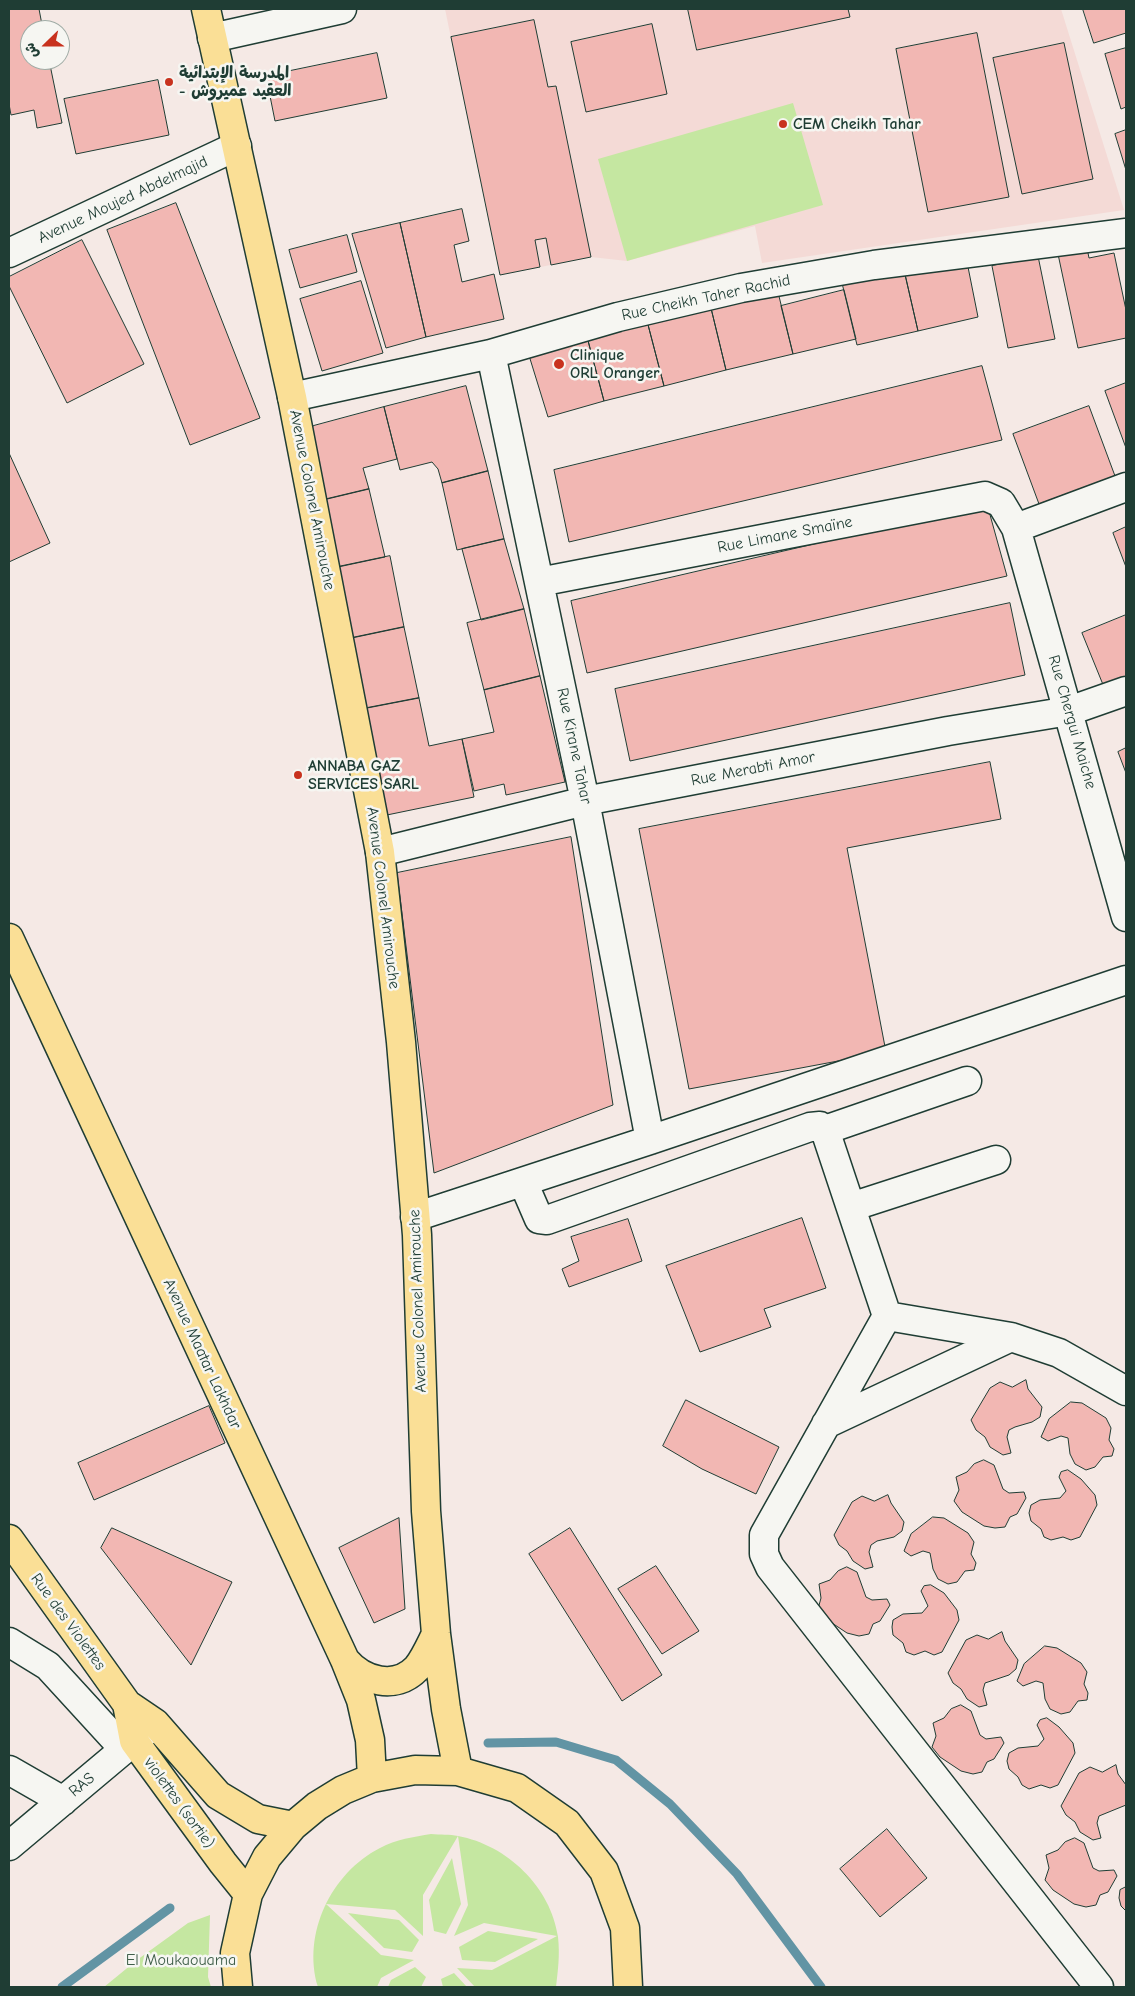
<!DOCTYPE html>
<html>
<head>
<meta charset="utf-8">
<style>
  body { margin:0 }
  #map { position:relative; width:1135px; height:1996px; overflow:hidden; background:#f5e9e5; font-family:"Comic Neue","Playpen Sans Arabic",sans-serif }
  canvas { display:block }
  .frame { position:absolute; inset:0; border:10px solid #1f3d34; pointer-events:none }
  .north { position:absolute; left:20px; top:20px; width:50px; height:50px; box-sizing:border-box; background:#f6f6f2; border:1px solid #a0aca6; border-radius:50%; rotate:248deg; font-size:14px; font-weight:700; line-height:20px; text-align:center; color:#1f3d34 }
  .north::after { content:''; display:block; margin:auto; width:18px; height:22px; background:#c8321e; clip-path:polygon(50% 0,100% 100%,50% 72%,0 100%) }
</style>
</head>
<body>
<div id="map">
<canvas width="1135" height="1996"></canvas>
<div class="frame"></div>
<div class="north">ش</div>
</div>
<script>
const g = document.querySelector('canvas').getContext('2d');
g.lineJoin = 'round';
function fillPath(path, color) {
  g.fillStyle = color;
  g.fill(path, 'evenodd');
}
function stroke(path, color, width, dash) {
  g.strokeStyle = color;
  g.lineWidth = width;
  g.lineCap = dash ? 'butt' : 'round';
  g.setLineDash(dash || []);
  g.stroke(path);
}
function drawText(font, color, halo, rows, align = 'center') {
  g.font = font + ' "Comic Neue","Playpen Sans Arabic",sans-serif';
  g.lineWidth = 5;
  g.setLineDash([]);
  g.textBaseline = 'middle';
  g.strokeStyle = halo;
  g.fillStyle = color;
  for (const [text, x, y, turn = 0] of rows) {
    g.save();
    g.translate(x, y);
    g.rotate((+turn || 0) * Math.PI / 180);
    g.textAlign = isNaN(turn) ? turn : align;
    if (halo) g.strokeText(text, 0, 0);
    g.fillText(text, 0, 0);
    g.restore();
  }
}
const built = new Path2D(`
  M445,9H1061L1124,210L762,263L755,226L627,261L591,257L500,275Z`);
const green = new Path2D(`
  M793,103L823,205L627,261L598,159Z
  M431,1834C440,1835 450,1834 458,1836C507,1845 551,1887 558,1937C560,1955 558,1970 556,1987H475L457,1968L492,1970L557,1936L484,1923L454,1936L468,1905L458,1836L423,1895V1936L395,1910L326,1904L381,1955L414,1960L381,1978L377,1987H318C302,1934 331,1873 380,1848C396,1839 414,1837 431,1834Z
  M452,1858L461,1904L446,1934L434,1931L429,1900Z
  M348,1913L399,1920L419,1940L412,1952L384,1948Z
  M210,1915L208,1977L211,1987H104L137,1960L188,1923Z
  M488,1931L538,1939L495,1962L462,1960L459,1947Z
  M415,1967L426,1977L421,1987H388L391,1980Z
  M454,1973L467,1987H443L441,1979Z`);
const stream = new Path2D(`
  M488,1743L556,1742L616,1760L670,1804L737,1874L821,1987
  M62,1987L170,1908`);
const building = new Path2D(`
  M9,9H39L43,30H30V60H49L62,123L37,128L34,110L11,115L9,104Z
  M688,9H848L850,17L697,50Z
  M1083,9H1126V33L1094,43Z
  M534,20L548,87L556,86L591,257L551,265L546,238L535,240L540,267L500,275L451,37Z
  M652,24L667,94L586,112L571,42Z
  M977,33L1009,197L928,212L896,49Z
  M1064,43L1093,179L1022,194L993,58Z
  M1126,48V107L1121,109L1105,54Z
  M377,53L387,98L275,121L266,76Z
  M158,80L169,135L76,154L64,99Z
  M1126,130V170L1115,134Z
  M176,203L260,418L190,445L107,230Z
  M462,209L469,241L454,245L462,282L494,274L504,319L426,337L400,223Z
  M400,223L426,337L386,348L352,234Z
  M347,235L357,272L300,288L289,250Z
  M82,240L144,364L67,403L9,286V277Z
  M1087,248L1089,258L1114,253L1126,310V338L1078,348L1058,254Z
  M1038,256L1055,339L1008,348L992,266Z
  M966,257L978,317L918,331L904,270Z
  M904,270L918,331L857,345L842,283Z
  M361,281L383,353L322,371L300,299Z
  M777,288L793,354L726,370L710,304Z
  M844,290L856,339L793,354L781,306Z
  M710,304L726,370L664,386L646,317Z
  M646,317L664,386L604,401L586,333Z
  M586,333L604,401L548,417L527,349Z
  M982,366L1002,440L569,542L554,470Z
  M1126,383V448L1105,391Z
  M466,386L488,471L442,483L438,469L432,462L400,470L384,407Z
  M1089,406L1115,476L1039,504L1013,434Z
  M384,407L397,459L363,468L369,489L323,500L308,435L313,426Z
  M9,453L50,543L9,562Z
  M488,471L504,539L457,550L442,483Z
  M369,489L385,557L338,567L323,500Z
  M987,504L1007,576L587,673L571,601Z
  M1126,527V567L1113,533Z
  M504,539L524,609L481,620L462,549Z
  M390,556L404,627L347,639L333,568Z
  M1010,603L1025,675L630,761L615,689Z
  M524,609L540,676L484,690L467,623Z
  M1126,615V683L1106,692L1082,633Z
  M404,627L419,698L362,709L347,639Z
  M540,676L565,782L506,795L504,784L474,791L462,739L494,732L484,690Z
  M419,698L429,746L462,739L474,797L382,816L362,709Z
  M1126,748V773L1118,752Z
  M990,762L1001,819L847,848L886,1052L689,1089L639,829Z
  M571,837L613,1105L434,1173L397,873Z
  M802,1218L826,1288L764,1309L771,1327L700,1352L666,1266Z
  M628,1219L642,1261L569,1287L562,1269L579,1261L571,1237Z
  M1026,1380L1028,1389L1042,1407L1040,1417L1032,1422L1015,1427L1009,1430L1007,1437L1011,1453L1003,1455L990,1447L985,1437L976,1430L971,1420L990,1388L1000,1382L1012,1387Z
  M686,1400L779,1447L756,1494L702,1469L663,1446Z
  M1071,1402L1082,1403L1106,1418L1111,1428L1109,1440L1114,1449L1112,1456L1103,1457L1095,1467L1086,1470L1075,1464L1070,1454L1068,1438L1061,1436L1048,1441L1041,1437L1049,1419Z
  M209,1406L225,1443L94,1500L78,1463Z
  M984,1460L994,1465L1003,1489L1009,1493L1024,1492L1026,1498L1017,1514L1010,1517L1005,1527L995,1528L984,1526L962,1512L954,1501L959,1490L956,1477L967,1472L974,1464Z
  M1068,1470L1081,1479L1095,1495L1097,1505L1080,1537L1071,1540L1063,1537L1051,1540L1044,1537L1041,1529L1031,1521L1029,1513L1031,1505L1040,1500L1060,1498L1066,1491L1059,1477L1061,1472Z
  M888,1495L891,1503L904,1522L902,1531L894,1537L877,1541L871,1545L869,1552L873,1567L865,1569L853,1561L847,1551L839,1545L834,1535L852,1502L862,1496L874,1501Z
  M933,1517L944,1518L968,1533L974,1542L971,1554L976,1563L974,1570L965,1571L957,1582L948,1584L938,1579L933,1569L930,1553L923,1551L911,1556L904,1551L911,1534Z
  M399,1518L405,1609L374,1623L339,1548Z
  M112,1528L232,1582L191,1665L101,1548Z
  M570,1528L662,1675L622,1701L529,1554Z
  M656,1566L699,1631L662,1654L618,1589Z
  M847,1567L857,1572L866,1597L872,1600L887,1599L890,1605L880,1621L873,1624L869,1634L859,1636L847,1633L826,1619L818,1609L821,1598L819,1584L830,1580L838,1571Z
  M931,1585L944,1593L957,1610L959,1620L942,1652L934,1655L925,1651L914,1655L906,1652L903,1643L893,1635L892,1627L893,1620L903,1614L922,1613L928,1606L921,1591L924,1586Z
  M1002,1632L1005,1641L1018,1660L1016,1669L1009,1675L985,1683L983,1690L987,1705L979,1707L967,1699L961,1689L953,1683L948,1673L966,1640L977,1635L988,1639Z
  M1045,1646L1057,1648L1081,1663L1087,1672L1084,1684L1088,1693L1087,1700L1078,1701L1070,1712L1061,1714L1050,1709L1045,1699L1043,1683L1036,1681L1023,1686L1017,1681L1024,1664Z
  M961,1705L971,1711L980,1735L986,1739L1001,1737L1004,1743L994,1759L987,1762L982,1772L973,1774L961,1771L940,1757L932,1747L936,1736L933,1723L944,1718L951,1709Z
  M1047,1718L1059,1727L1073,1743L1075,1753L1058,1785L1050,1788L1041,1785L1029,1789L1022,1785L1018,1777L1009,1769L1007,1761L1009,1753L1018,1748L1038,1746L1044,1739L1037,1725L1040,1720Z
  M1116,1765L1118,1774L1126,1785V1805L1099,1816L1097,1823L1101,1838L1093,1840L1080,1832L1075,1822L1066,1815L1061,1806L1079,1773L1090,1767L1102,1772Z
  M887,1829L927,1878L880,1917L840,1869Z
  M1075,1838L1084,1843L1093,1868L1099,1871L1114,1870L1117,1876L1108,1892L1100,1895L1096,1905L1086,1907L1074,1904L1053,1890L1045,1880L1049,1868L1046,1855L1058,1850L1065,1842Z
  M1126,1887V1911L1121,1906L1119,1898L1120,1890Z`);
const minor = new Path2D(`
  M212,38L342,9
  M9,253L237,146
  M491,354L585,801L650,1140
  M292,397L491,354L618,317L741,288L874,265L1126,233
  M1016,528L1126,487
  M539,582L985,496L1001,503L1016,528L1126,917
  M380,852L585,801L948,731L1069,711L1126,691
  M825,1130L967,1081
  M523,1182L539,1219L547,1220L810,1127L820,1126L825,1130L887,1316L764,1535V1554L770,1567L1099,1987
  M851,1207L996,1160
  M415,1217L650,1140L1126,980
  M887,1316L1011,1337L1059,1353L1126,1391
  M826,1424L1011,1337
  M9,1642L48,1666L124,1749
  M9,1770L63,1801
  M9,1846L152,1726`);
const major = new Path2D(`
  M206,9L292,397L380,852L401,1042L417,1235L426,1511L436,1634L446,1709L458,1771
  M9,938L345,1660L361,1700L370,1740L372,1778
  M9,1539L127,1704L155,1723L218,1795L258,1819L293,1826
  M345,1660C363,1681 395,1691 417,1668C425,1658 430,1646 436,1634
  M127,1704L134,1741L223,1863L248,1894
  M238,1987L235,1953L248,1894L267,1857L293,1826L317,1806L343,1790L372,1778L415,1770L458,1771L517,1788L567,1823L604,1871L625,1928L628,1987`);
const markers = [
  [169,82,5,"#c8321e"],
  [783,124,5,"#c8321e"],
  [559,364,6,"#c8321e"],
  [298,775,5,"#c8321e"]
];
const poiNames = [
  ["المدرسة الإبتدائية",179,73],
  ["- العقيد عميروش",179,91],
  ["CEM Cheikh Tahar",793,124],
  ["Clinique",570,355],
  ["ORL Oranger",570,373],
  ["ANNABA GAZ",308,766],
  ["SERVICES SARL",308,784]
];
const streetNames = [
  ["Avenue Moujed Abdelmajid",123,200,-25],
  ["Rue Cheikh Taher Rachid",706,298,-12],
  ["Avenue Colonel Amirouche",312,500,79],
  ["Rue Limane Smaïne",785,535,-11],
  ["Rue Chergui Maiche",1072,722,74],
  ["Rue Kirane Tahar",574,746,78],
  ["Rue Merabti Amor",753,769,-11],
  ["Avenue Colonel Amirouche",383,898,83],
  ["Avenue Colonel Amirouche",418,1301,-92],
  ["Avenue Maatar Lakhdar",202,1354,65],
  ["Rue des Violettes",68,1622,54],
  ["RAS",82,1785,-40],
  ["violettes (sortie)",179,1803,54]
];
const parkNames = [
  ["El Moukaouama",181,1960]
];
fillPath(built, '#f4dad6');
fillPath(green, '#c5e7a1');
stroke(stream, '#6294a4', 9);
fillPath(building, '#f2b7b3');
stroke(building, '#1f3d34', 1);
stroke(minor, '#1f3d34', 31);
stroke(major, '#1f3d34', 31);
stroke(minor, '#f6f6f2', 28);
stroke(major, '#fadf96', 28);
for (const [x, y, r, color] of markers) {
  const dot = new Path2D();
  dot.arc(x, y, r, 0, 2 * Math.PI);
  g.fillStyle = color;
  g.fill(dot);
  stroke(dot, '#f6f6f2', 2);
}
drawText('bold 16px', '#1f3d34', '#f6f6f2', poiNames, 'left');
drawText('16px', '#1f3d34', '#f6f6f2', streetNames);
drawText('16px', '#405f4a', '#f6f6f2', parkNames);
</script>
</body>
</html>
